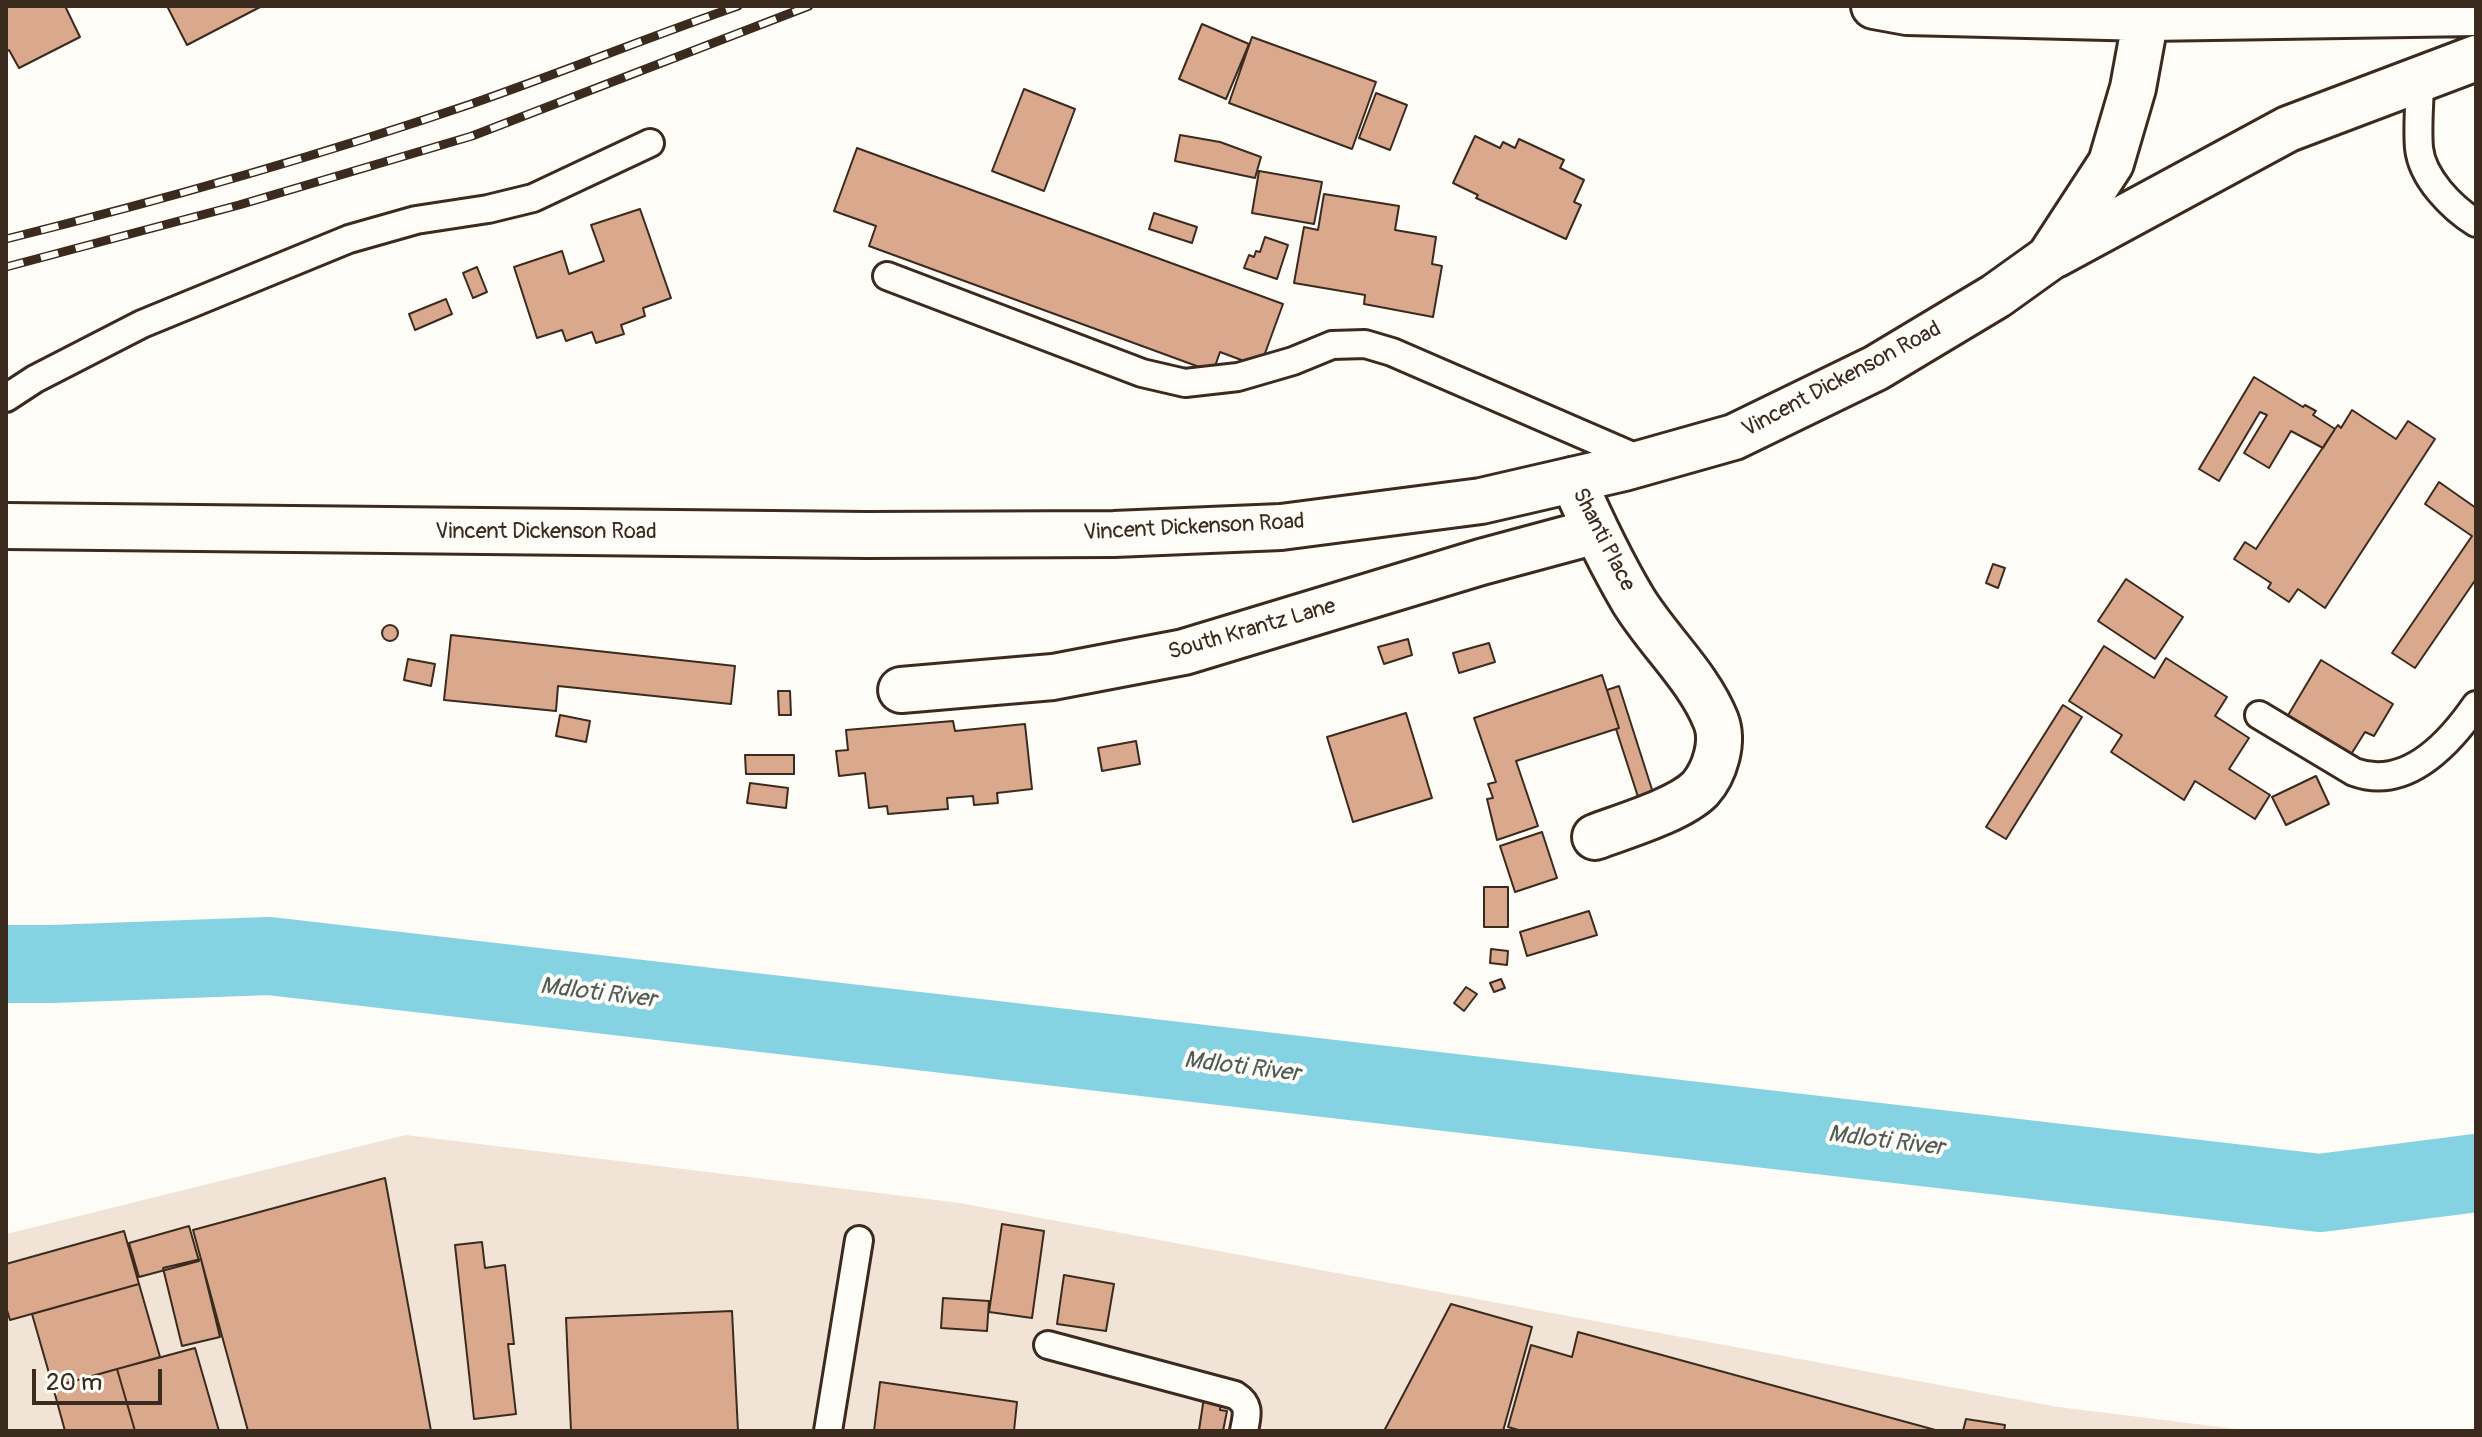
<!DOCTYPE html>
<html>
<head>
<meta charset="utf-8">
<style>
  body { margin:0 }
  #map { position:relative; width:2482px; height:1437px; overflow:hidden; background:#fdfcf7; font-family:Pangolin,sans-serif }
  canvas { display:block }
  .frame { position:absolute; inset:0; border:8px solid #3b2a1e; pointer-events:none }
  .scale { position:absolute; left:32px; top:1369px; width:130px; height:36px; box-sizing:border-box; border:4px solid #3b2a1e; border-top:0; padding-left:10px; font-size:24px; line-height:28px; white-space:nowrap; color:#3b2a1e; -webkit-text-stroke:6px #fdfcf7; paint-order:stroke }
</style>
</head>
<body>
<div id="map">
<canvas width="2482" height="1437"></canvas>
<div class="frame"></div>
<div class="scale">20 m</div>
</div>
<script>
const g = document.querySelector('canvas').getContext('2d');
g.lineJoin = 'round';
function fillPath(path, color) {
  g.fillStyle = color;
  g.fill(path, 'evenodd');
}
function stroke(path, color, width, dash) {
  g.strokeStyle = color;
  g.lineWidth = width;
  g.lineCap = dash ? 'butt' : 'round';
  g.setLineDash(dash || []);
  g.stroke(path);
}
function drawText(font, color, halo, rows, align = 'center') {
  g.font = font + ' Pangolin,sans-serif';
  g.lineWidth = 8;
  g.setLineDash([]);
  g.textBaseline = 'middle';
  g.strokeStyle = halo;
  g.fillStyle = color;
  for (const [text, x, y, turn = 0] of rows) {
    g.save();
    g.translate(x, y);
    g.rotate((+turn || 0) * Math.PI / 180);
    g.textAlign = isNaN(turn) ? turn : align;
    if (halo) g.strokeText(text, 0, 0);
    g.fillText(text, 0, 0);
    g.restore();
  }
}
const built = new Path2D(`
  M406,1135L960,1203L2058,1407L2253,1431H6V1234Z`);
const river = new Path2D(`
  M6,964H52L269,956L2320,1193L2476,1173`);
const building = new Path2D(`
  M6,6H65L80,37L19,68L9,50L6,52Z
  M167,6H262L187,45Z
  M1202,24L1249,44L1226,99L1179,79Z
  M1252,37L1376,82L1352,149L1229,103Z
  M1024,89L1075,109L1044,191L992,171Z
  M1376,93L1407,105L1390,150L1359,138Z
  M1180,135L1220,142L1261,157L1255,178L1175,161Z
  M1475,136L1500,148L1503,142L1515,148L1519,139L1564,160L1560,168L1584,180L1574,202L1581,205L1566,239L1476,198L1478,195L1453,183Z
  M857,148L1283,304L1260,367L1220,352L1213,372L869,246L876,226L834,211Z
  M1259,171L1322,182L1314,224L1252,213Z
  M1324,194L1399,206L1395,230L1436,237L1432,264L1442,266L1433,317L1364,304L1365,295L1294,283L1304,227L1318,230Z
  M640,209L671,298L643,308L645,316L621,325L624,334L596,343L592,332L566,341L562,330L537,338L514,267L562,251L569,274L604,261L591,225Z
  M1154,213L1197,227L1192,243L1149,229Z
  M1265,237L1288,245L1277,279L1244,268L1249,255L1254,257L1256,251L1260,252Z
  M477,267L487,292L473,298L463,273Z
  M446,299L452,314L415,330L409,314Z
  M2254,377L2303,407L2305,405L2316,411L2313,415L2335,429L2323,448L2291,431L2269,468L2244,453L2267,415L2260,412L2219,481L2199,469Z
  M2352,410L2396,439L2408,421L2435,439L2325,608L2298,589L2289,602L2268,588L2271,583L2234,559L2245,542L2256,549L2335,429L2338,425L2341,428Z
  M2439,482L2476,508V579L2415,668L2392,653L2472,536L2425,504Z
  M1993,564L2005,568L1998,588L1986,583Z
  M2126,579L2183,617L2155,659L2098,621Z
  M382 633a8 8 0 1 1 16 0a8 8 0 1 1-16 0Z
  M451,635L735,666L731,704L558,686L556,711L444,700Z
  M1408,639L1412,655L1384,664L1378,647Z
  M1489,643L1495,662L1459,673L1453,653Z
  M2104,646L2154,678L2166,658L2227,697L2215,716L2249,738L2229,769L2270,795L2255,819L2195,781L2184,800L2111,752L2122,735L2069,701Z
  M408,659L435,664L431,686L404,680Z
  M2321,660L2393,704L2374,736L2365,732L2350,756L2287,717Z
  M1602,675L1619,728L1516,761L1538,826L1497,840L1487,799L1493,798L1488,784L1496,782L1474,718Z
  M1619,686L1655,799L1640,803L1616,729L1619,728L1607,690Z
  M778,691H790L791,715H779Z
  M2063,705L2082,717L2006,839L1986,827Z
  M1406,713L1432,798L1353,822L1327,737Z
  M560,715L590,721L586,742L556,736Z
  M953,721L955,731L1025,724L1032,789L997,793L998,803L974,805L973,796L947,798L948,809L888,814L887,806L869,808L865,773L839,776L836,751L848,750L846,730Z
  M1136,741L1140,764L1102,771L1098,748Z
  M745,755H794V774H746Z
  M2316,776L2329,804L2286,825L2272,797Z
  M750,783L788,788L786,808L747,803Z
  M1542,832L1557,878L1515,892L1500,846Z
  M1484,887H1508V927H1484Z
  M1589,911L1597,935L1527,956L1520,932Z
  M1491,949L1508,951L1507,965L1490,963Z
  M1501,979L1505,988L1494,992L1490,983Z
  M1466,987L1477,994L1464,1011L1454,1003Z
  M385,1178L431,1431H248L193,1230Z
  M1002,1224L1044,1231L1032,1318L989,1312Z
  M189,1226L199,1261L139,1277L129,1243Z
  M124,1231L139,1284L10,1320L6,1307V1264Z
  M482,1242L485,1268L505,1265L514,1344H508L516,1414L474,1419L455,1245Z
  M201,1259L220,1337L182,1346L163,1268Z
  M1064,1275L1114,1284L1106,1331L1057,1324Z
  M139,1284L160,1357L53,1387L32,1314Z
  M943,1298L989,1301L987,1331L941,1328Z
  M1451,1304L1532,1327L1503,1431H1384Z
  M732,1311L738,1431H571L566,1318Z
  M1578,1332L1939,1431H1522L1508,1427L1531,1345L1572,1357Z
  M195,1348L219,1431H135L117,1369Z
  M117,1369L135,1431H65L53,1387Z
  M880,1382L1017,1402L1014,1431H874Z
  M1205,1391L1222,1394L1220,1410L1227,1411L1223,1431L1199,1430Z
  M1966,1419L2005,1425L2004,1431H1963Z`);
const lane = new Path2D(`
  M2420,78C2420,101 2417,125 2419,148C2422,178 2452,208 2476,223
  M887,276L1142,373L1185,383L1238,377L1293,361L1332,345L1365,344L1392,352L1646,462
  M6,398L35,379L142,324L349,239L416,220L488,209L533,198L650,143
  M2259,715L2354,772C2406,791 2449,744 2476,705
  M1048,1345L1235,1395C1251,1405 1247,1415 1244,1431
  M828,1431L859,1240`);
const street = new Path2D(`
  M1573,480C1591,521 1610,561 1633,600C1658,641 1698,676 1716,721C1724,742 1715,772 1700,789C1679,810 1624,826 1595,837
  M901,690L1053,677L1184,652L1481,562L1596,531`);
const secondary = new Path2D(`
  M1874,6L1907,12L2147,18L2476,13
  M2055,255L2288,129L2476,58
  M6,526L867,535L1114,534L1281,527L1481,501L1624,468L1734,437L1876,368L1996,296L2049,258L2111,163L2133,88L2148,6`);
const rail = new Path2D(`
  M6,239C163,200 318,156 471,104C560,73 649,37 738,6
  M6,267L239,205L472,136L809,6`);
const streetNames = [
  ["Vincent Dickenson Road",1842,380,-28],
  ["Vincent Dickenson Road",1194,528,-3],
  ["Vincent Dickenson Road",546,532],
  ["Shanti Place",1603,540,63],
  ["South Krantz Lane",1252,630,-16]
];
const waterNames = [
  ["Mdloti River",598,994,7],
  ["Mdloti River",1242,1068,7],
  ["Mdloti River",1886,1142,7]
];
fillPath(built, '#f2e3d7');
stroke(river, '#84d2e2', 78);
fillPath(building, '#daa88d');
stroke(building, '#3b2a1e', 2);
stroke(lane, '#3b2a1e', 32);
stroke(street, '#3b2a1e', 50);
stroke(secondary, '#3b2a1e', 50);
stroke(lane, '#fdfcf7', 26);
stroke(street, '#fdfcf7', 44);
stroke(secondary, '#fdfcf7', 44);
stroke(rail, '#3b2a1e', 9);
stroke(rail, '#fdfcf7', 6, [18]);
drawText('22px', '#3b2a1e', '#fdfcf7', streetNames);
drawText('italic 24px', '#515c59', '#fdfcf7', waterNames);
</script>
</body>
</html>
